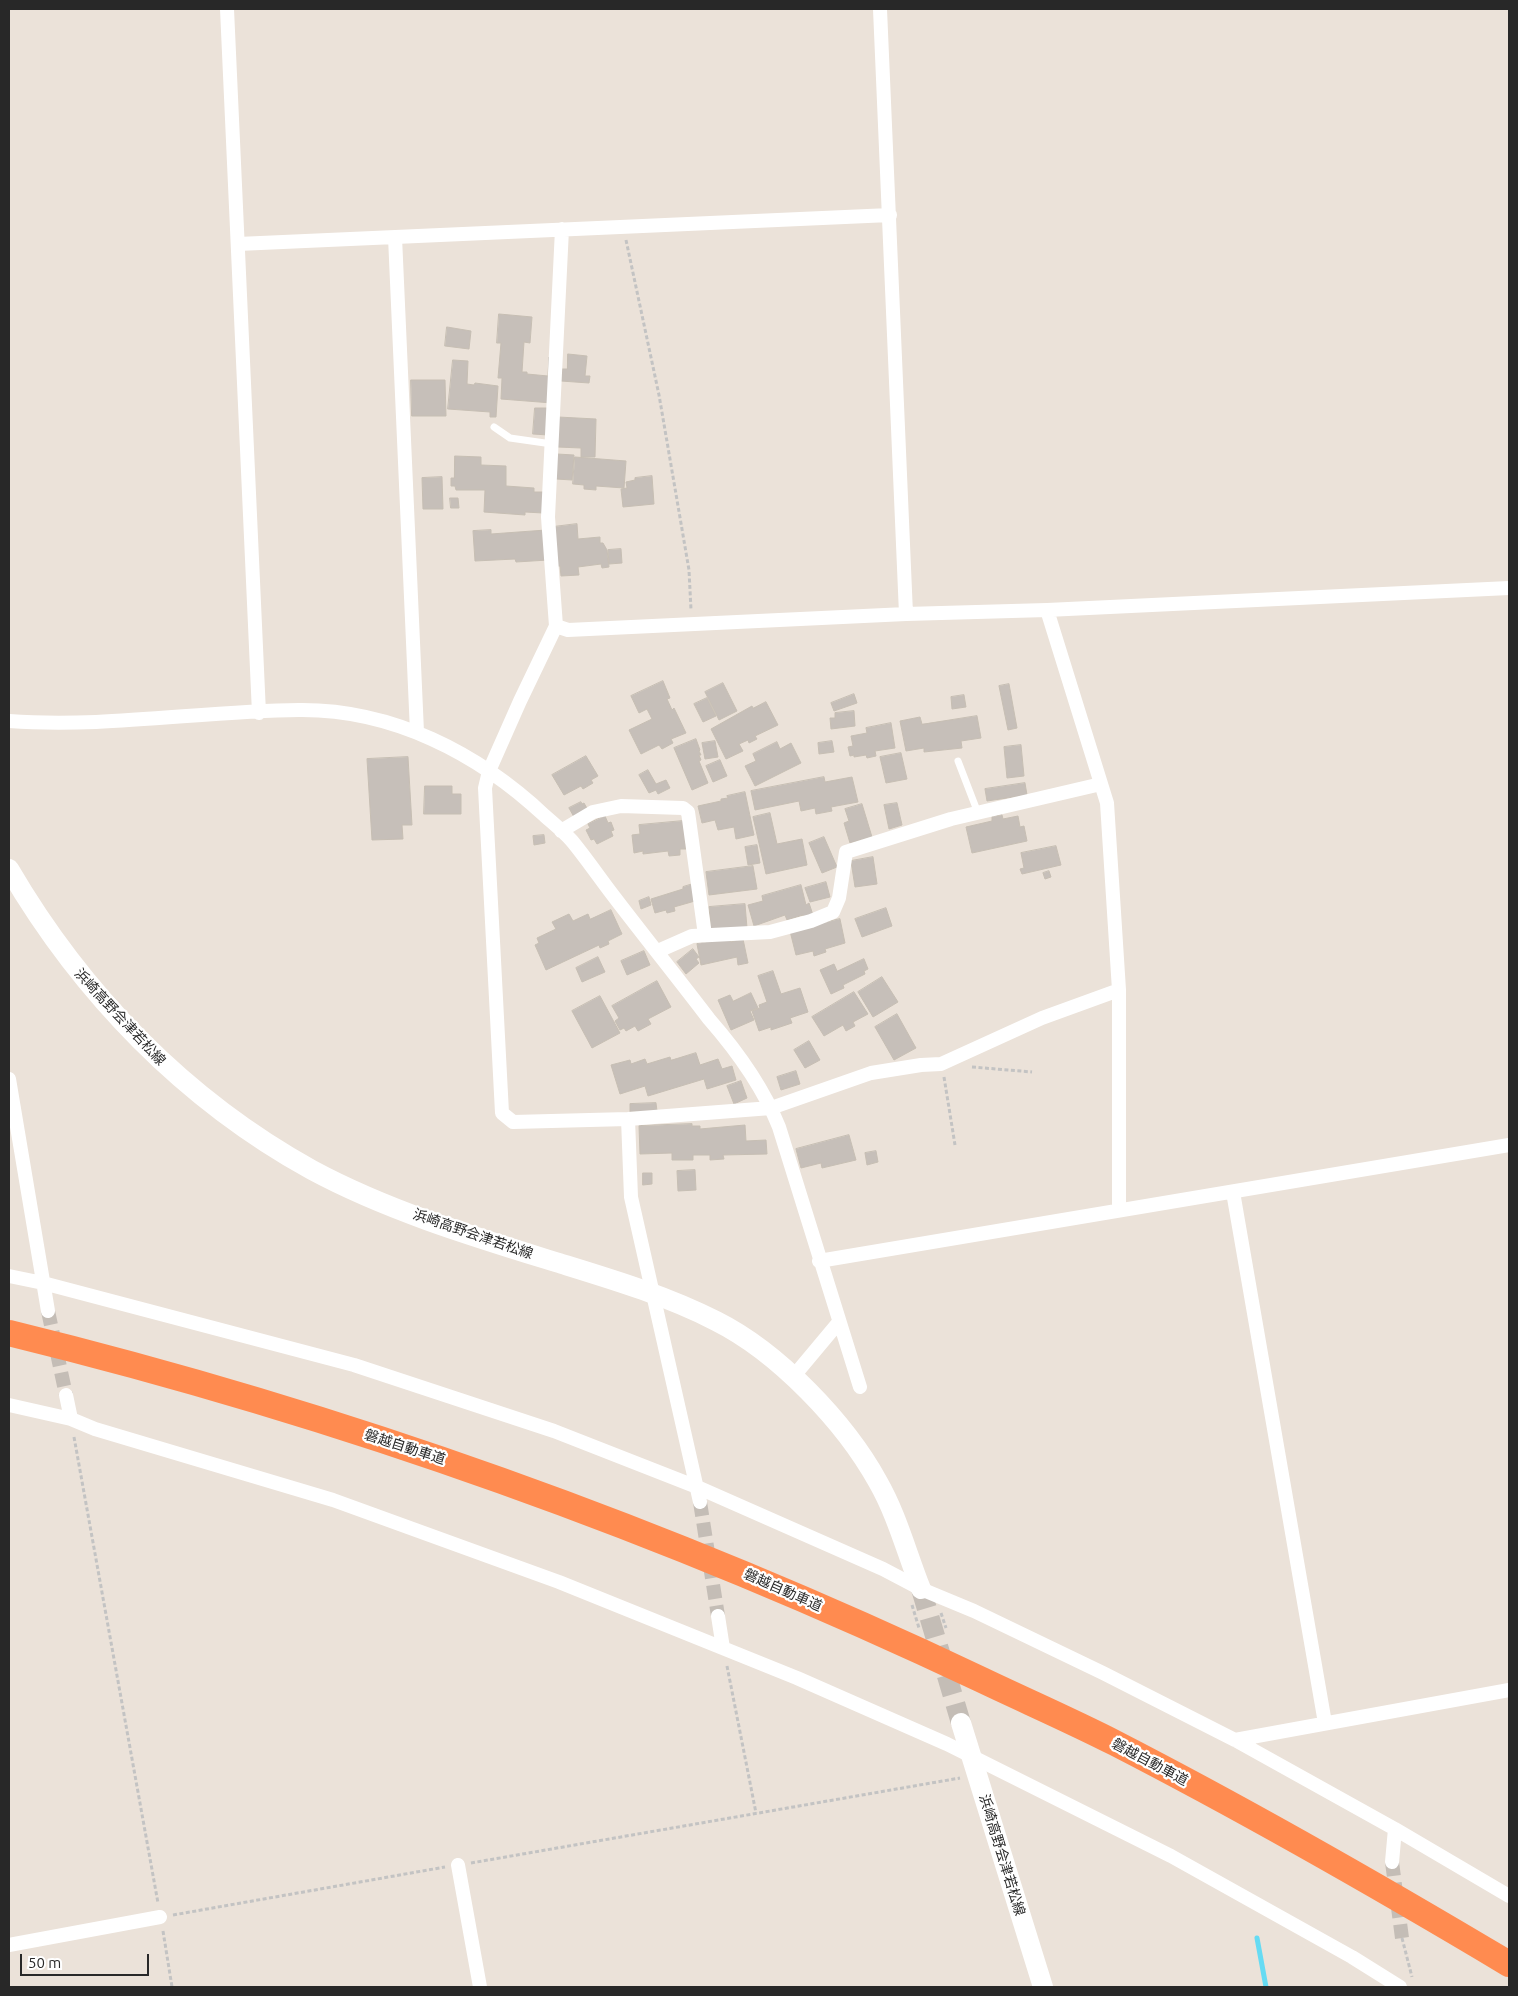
<!DOCTYPE html>
<html>
<head>
<meta charset="utf-8">
<style>
  body { margin:0 }
  #map { position:relative; width:1518px; height:1996px; overflow:hidden; background:#ebe2d9; font-family:Ubuntu,sans-serif }
  canvas { display:block }
  .frame { position:absolute; inset:0; border:10px solid #282828; pointer-events:none }
  .scale { position:absolute; left:20px; top:1954px; width:129px; height:22px; box-sizing:border-box; border:2px solid #282828; border-top:0; padding-left:6px; font-size:15px; line-height:18px; white-space:nowrap; color:#282828; -webkit-text-stroke:4px #fff; paint-order:stroke }
</style>
</head>
<body>
<div id="map">
<canvas width="1518" height="1996"></canvas>
<div class="frame"></div>
<div class="scale">50 m</div>
</div>
<script>
const g = document.querySelector('canvas').getContext('2d');
g.lineJoin = 'round';
function stroke(path, color, width, dash) {
  g.strokeStyle = color;
  g.lineWidth = width;
  g.lineCap = dash ? 'butt' : 'round';
  g.setLineDash(dash || []);
  g.stroke(path);
}
function fillPath(path, color) {
  g.fillStyle = color;
  g.fill(path, 'evenodd');
}
function drawText(font, color, halo, rows, align = 'center') {
  g.font = font + ' Ubuntu,"Noto Sans JP",sans-serif';
  g.lineWidth = 4.5;
  g.setLineDash([]);
  g.textBaseline = 'middle';
  g.strokeStyle = halo;
  g.fillStyle = color;
  for (const [text, x, y, turn = 0] of rows) {
    g.save();
    g.translate(x, y);
    g.rotate((+turn || 0) * Math.PI / 180);
    g.textAlign = isNaN(turn) ? turn : align;
    if (halo) g.strokeText(text, 0, 0);
    g.fillText(text, 0, 0);
    g.restore();
  }
}
const stream = new Path2D(`
  M1257,1938L1266,1987`);
const building = new Path2D(`
  M499,314L532,317L530,343L524,342L522,372H527V374L548,376L549,357L552,403L501,399L502,378H498L501,343H497Z
  M447,327L471,331L469,349L445,346Z
  M568,354L587,356L585,376H590L589,383L561,381L562,369H567Z
  M453,360L468,361L467,384L474,385L475,383L498,386L496,417H490V412L448,409Z
  M411,380H445L446,416H412Z
  M535,408H550L548,435L533,434Z
  M558,417L596,419L595,457H581V448L557,447Z
  M557,454L574,455L572,480L556,479Z
  M455,456L481,457V465L506,466V486L534,488V492H543V513L525,512V515L484,512L485,490H456L455,486H451V478H454Z
  M575,457L626,461L624,488L596,486V490L584,489V485L573,484Z
  M652,476L654,504L623,507L621,489L627,488L626,482L635,480V478Z
  M442,477L443,509H423L422,478Z
  M450,498H458L459,508H451Z
  M577,524L578,539L600,537V543H603L607,550L609,567L602,568L601,564L578,567L579,575L561,576L560,566H557L553,527Z
  M491,530V534L546,530L548,560L516,562L515,559L475,561L473,531Z
  M621,549L622,563L609,564L608,550Z
  M663,681L670,698L667,699L672,710L674,708L686,733L671,739L673,743L662,749L659,745L641,754L629,730L652,719L647,709L639,713L631,696Z
  M723,683L737,711L719,720L705,692Z
  M1009,684L1017,728L1008,730L999,686Z
  M854,694L857,703L834,711L831,703Z
  M964,695L966,707L952,709L951,697Z
  M707,698L716,716L703,722L694,704Z
  M766,702L778,725L755,736L757,739L749,743L748,740L739,744L743,751L726,759L711,729L752,706L753,708Z
  M854,711L855,726L831,729L830,718H835V713Z
  M977,716L981,738L961,741L962,748L924,752V748L906,751L900,721L920,717L922,724Z
  M891,723L895,748L875,751L876,756L867,758L866,755L854,757V755L850,756L848,747L853,746L851,736L867,733L866,728Z
  M696,739L700,750L699,751L701,755H699L701,760L699,761L708,783L692,790L674,748Z
  M715,741L718,757L705,759L702,743Z
  M832,741L834,752L819,754L818,743Z
  M777,742L780,749L791,743L801,763L755,786L745,766L756,761L753,754Z
  M1021,745L1024,776L1007,778L1004,747Z
  M901,753L907,779L886,783L880,757Z
  M586,756L598,776L591,780L593,783L583,789L581,786L564,795L552,775Z
  M408,757L412,825H402L403,839L372,840L367,759Z
  M720,760L727,776L713,782L706,766Z
  M648,770L656,784L666,780L670,788L658,794L656,790L649,793L639,775Z
  M824,777L825,782L852,777L858,802L831,807L832,811L816,814L815,808L801,811L799,801L755,810L751,791Z
  M1025,783L1027,795L987,801L985,789Z
  M425,786H452V794H461V814H424Z
  M745,792L754,835L736,839L734,827L718,830L715,820L702,823L698,806L721,801V799L728,798L727,796Z
  M581,802L582,804L584,803L588,810L574,817L569,808Z
  M897,803L902,825L889,829L884,805Z
  M862,804L872,837L850,843L844,823L849,821L845,809Z
  M770,813L777,844L802,839L807,865L766,874L753,817Z
  M1002,815L1003,819L1018,816L1020,827L1024,826L1027,841L972,853L966,827L992,821V817Z
  M605,816L608,823L611,822L614,830L611,831L613,836L597,844L594,839L591,840L586,830L590,828L588,824Z
  M683,821L686,849H680V855L669,856L668,851L643,854V851L634,853L632,835L640,834L639,825Z
  M544,835L545,843L534,845L533,836Z
  M824,837L837,867L822,873L809,843Z
  M757,845L760,863L748,865L745,847Z
  M1056,846L1061,865L1022,874L1020,869L1024,868L1021,853Z
  M873,857L877,884L855,887L851,861Z
  M753,866L757,889L709,895L706,872Z
  M1049,871L1051,877L1045,879L1043,873Z
  M826,882L830,897L810,902L805,888Z
  M693,884L695,901L674,907L675,911L667,913L666,910L655,913L651,899L683,889V887Z
  M801,885L806,905L809,903L813,915L804,918L803,915L787,920L785,915L754,926L748,905L763,901L762,896Z
  M649,897L651,905L641,909L639,901Z
  M745,904L747,928L711,931L709,907Z
  M886,908L892,926L862,937L855,919Z
  M611,910L622,934L608,941L609,944L600,948L599,945L546,970L535,945L539,943L537,938L556,929L552,922L569,914L573,921L588,914L590,919Z
  M840,919L845,943L825,949L826,952L814,956L813,951L796,955L790,931Z
  M730,937L731,942L743,939L748,963L738,965L737,957L701,965L697,944Z
  M693,949L699,957L696,959L699,963L686,974L677,962Z
  M644,951L650,965L627,975L621,961Z
  M598,957L605,972L582,982L576,968Z
  M864,959L868,969L864,971L865,974L843,985L844,988L831,994L820,970L834,964L837,971Z
  M773,971L781,994L800,988L808,1012L790,1018L792,1023L771,1030V1027L759,1031L752,1011L760,1008L759,1005L767,1002L758,976Z
  M882,977L898,1002L873,1017L858,992Z
  M657,981L671,1007L648,1019L651,1024L638,1031L635,1026L626,1031L624,1028L620,1030L615,1021L619,1018L612,1006Z
  M854,992L868,1014L853,1022L855,1026L846,1031L843,1025L824,1036L812,1017Z
  M751,993L758,1008L750,1011L754,1020L731,1030L718,1000L730,995L733,1001Z
  M600,996L620,1033L592,1048L572,1011Z
  M897,1014L916,1048L894,1060L875,1027Z
  M809,1041L820,1060L805,1068L794,1050Z
  M696,1053L700,1065L718,1059L722,1069L732,1066L736,1080L707,1089L704,1079L648,1096L645,1086L620,1094L611,1065L630,1060L631,1064L645,1059L647,1064L670,1057L671,1060Z
  M796,1071L800,1084L781,1090L777,1077Z
  M741,1081L747,1098L734,1104L727,1086Z
  M656,1103L657,1111L630,1112V1104Z
  M692,1124V1126H700V1129L745,1125L746,1141L766,1140L767,1154L723,1155L724,1159L710,1160V1155H693V1160H672V1153L640,1154L639,1126Z
  M849,1135L856,1160L822,1168L821,1163L801,1168L796,1149Z
  M876,1151L878,1162L867,1165L865,1153Z
  M695,1170L696,1190L678,1191L677,1171Z
  M643,1173H652V1184L643,1185Z`);
const streetTunnel = new Path2D(`
  M48,1311L66,1395
  M700,1502L718,1616
  M1392,1862L1402,1938`);
const secondaryTunnel = new Path2D(`
  M921,1589L961,1723`);
const path = new Path2D(`
  M626,240L659,395L689,570L691,610
  M972,1067L1032,1072
  M944,1077L955,1145
  M74,1437L158,1903
  M912,1605L919,1628
  M941,1613L946,1628
  M727,1666L756,1813
  M471,1863L960,1778
  M173,1915L445,1867
  M163,1931L172,1987
  M1402,1938L1412,1977`);
const lane = new Path2D(`
  M494,427L510,438L552,444
  M958,761L978,813`);
const street = new Path2D(`
  M227,9L259,713
  M880,9L906,614
  M562,229L548,517L556,626L520,701L489,771L485,788L502,1113L513,1122L628,1119L771,1108L871,1073L921,1065L941,1064L1042,1018L1119,990
  M395,237L417,732
  M238,244L890,215
  M1047,610L1107,803L1119,990V1209
  M556,626L568,630L906,614L1047,610L1509,588
  M9,721C106,728 202,711 299,710C392,709 478,753 545,816C554,824 564,832 572,841C586,858 599,877 612,894C644,936 677,977 709,1019C737,1051 763,1087 779,1127L860,1387
  M561,831L593,812L621,806L683,808L688,812L705,935
  M658,951L692,936L770,932L811,921L833,912L839,898L846,852L951,819L1101,784
  M9,1079L48,1311
  M628,1119L631,1197L700,1502
  M1233,1192L1325,1723
  M819,1261L1509,1145
  M9,1276L43,1283L354,1365L554,1431L697,1487L883,1569L921,1589L974,1611L1103,1673L1235,1740L1395,1829L1509,1896
  M793,1377L839,1322
  M66,1395L71,1419
  M9,1405L71,1419L95,1429L333,1500L559,1582L797,1678L947,1744L1171,1856L1352,1957L1400,1987
  M718,1616L723,1648
  M1235,1740L1509,1690
  M1392,1862L1395,1829
  M458,1865L480,1987
  M9,1945L160,1917`);
const secondary = new Path2D(`
  M9,869C82,994 185,1100 312,1170C390,1212 478,1238 562,1264C614,1280 667,1296 716,1321C778,1352 845,1422 878,1482C897,1515 907,1554 921,1589
  M961,1723L1043,1987`);
const highway = new Path2D(`
  M9,1333C344,1415 670,1532 982,1680C1026,1701 1072,1721 1115,1743C1249,1812 1380,1887 1509,1964`);
const streetNames = [
  ["浜崎高野会津若松線",120,1017,47],
  ["浜崎高野会津若松線",473,1234,19],
  ["磐越自動車道",405,1447,18],
  ["磐越自動車道",783,1590,24],
  ["磐越自動車道",1150,1762,28],
  ["浜崎高野会津若松線",1002,1855,73]
];
stroke(stream, '#66dbf3', 5);
fillPath(building, '#c6bfb9');
stroke(building, '#c6beb3', 1);
stroke(streetTunnel, '#c4bdb6', 14, [14, 7]);
stroke(secondaryTunnel, '#c4bdb6', 20, [20, 10]);
stroke(path, '#c3c3c3', 3, [4, 2.5]);
stroke(lane, '#fff', 7);
stroke(street, '#fff', 14);
stroke(secondary, '#fff', 20);
stroke(highway, '#ff8b50', 26);
drawText('14px', '#282828', '#fff', streetNames);
</script>
</body>
</html>
